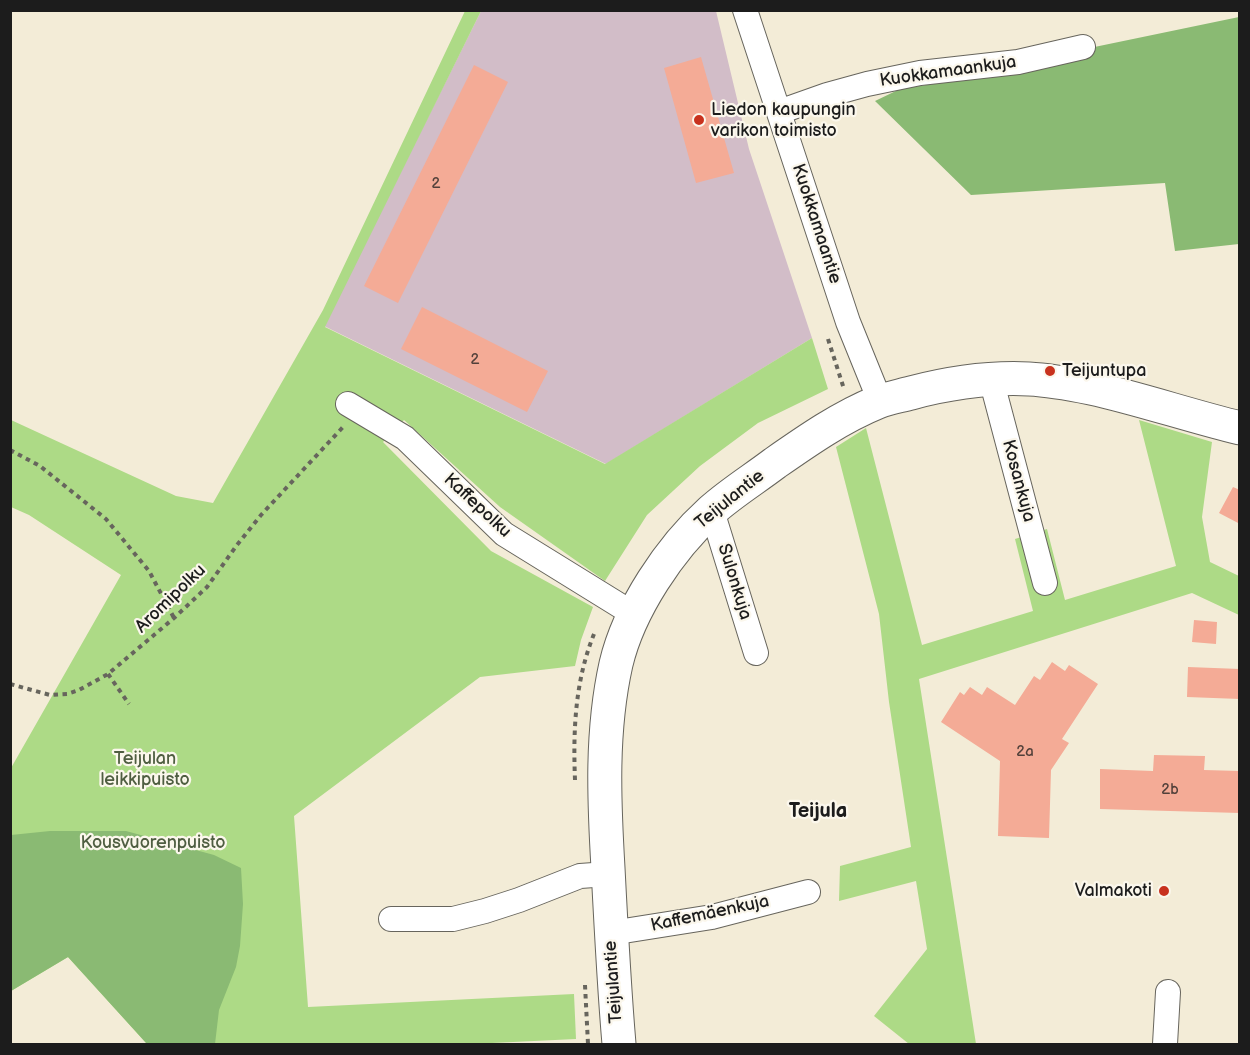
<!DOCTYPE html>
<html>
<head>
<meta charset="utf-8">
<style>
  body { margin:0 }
  #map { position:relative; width:1250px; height:1055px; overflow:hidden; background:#f3ecd7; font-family:"Balsamiq Sans",sans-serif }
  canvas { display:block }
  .frame { position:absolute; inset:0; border:12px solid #1c1c1c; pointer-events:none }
</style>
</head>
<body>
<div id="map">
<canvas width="1250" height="1055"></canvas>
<div class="frame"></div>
</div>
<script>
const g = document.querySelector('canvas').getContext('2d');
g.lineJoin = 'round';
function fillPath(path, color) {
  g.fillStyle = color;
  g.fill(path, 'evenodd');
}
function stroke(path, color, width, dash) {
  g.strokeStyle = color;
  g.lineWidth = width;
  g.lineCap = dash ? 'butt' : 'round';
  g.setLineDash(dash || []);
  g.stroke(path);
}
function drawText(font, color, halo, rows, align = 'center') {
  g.font = font + ' "Balsamiq Sans",sans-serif';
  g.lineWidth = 4.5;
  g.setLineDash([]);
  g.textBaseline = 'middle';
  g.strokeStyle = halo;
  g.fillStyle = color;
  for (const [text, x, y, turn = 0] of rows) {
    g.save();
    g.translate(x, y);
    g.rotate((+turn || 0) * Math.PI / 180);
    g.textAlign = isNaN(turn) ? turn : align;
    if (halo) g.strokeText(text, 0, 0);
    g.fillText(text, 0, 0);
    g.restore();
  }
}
const industrial = new Path2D(`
  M481,11H716L749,149L812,338L606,464L324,326Z`);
const green = new Path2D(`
  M465,11H481L325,327L605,464L812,338L828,389L758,423L700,466L647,515L605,581L500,507L404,420L383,442L491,551L593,607L581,640L575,666L480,677L294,816L308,1007L574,994L576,1039L471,1044H147L68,957L11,991V768L121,575L29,515L11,507V420L176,496L213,503L323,310Z
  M1139,420L1212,442L1202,517L1210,562L1239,576V615L1192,593L919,679L976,1044H909L874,1016L927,949L916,881L839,901L840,866L911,847L889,702L879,614L836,447L866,428L922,645L1033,611L1015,539L1047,529L1065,600L1176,566Z`);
const forest = new Path2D(`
  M1239,17V244L1175,251L1165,183L971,195L875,101L900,89L1004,73L1080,50Z
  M50,831H126L214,855L241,868L243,904L240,946L236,967L219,1010L215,1044H147L68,957L11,991V835Z`);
const building = new Path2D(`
  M701,57L734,173L696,183L664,68Z
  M474,65L508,82L398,303L364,286Z
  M422,307L548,371L527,412L401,349Z
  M1233,487L1240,490V524L1219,513Z
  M1194,620L1217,622L1216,644L1192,642Z
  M1052,662L1065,671L1069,665L1098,684L1062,739L1069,743L1051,770L1049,838L998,836L1000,761L941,722L960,692L964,695L970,687L982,695L987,687L1015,705L1034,676L1040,680Z
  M1188,667L1240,669V699L1187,697Z
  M1154,755L1205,756L1204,770L1240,771V813L1100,809V769L1153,771Z`);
const path = new Path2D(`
  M828,339L844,389
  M10,450L40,466L106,519L149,571L174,618
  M108,674L129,704
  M10,684L50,695L67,694L79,690L108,674L174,618L207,587L237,545L261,515L344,426
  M575,780C573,730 575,681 594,634
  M585,985L588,1044`);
const street = new Path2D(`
  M745,10L848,322L880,401
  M779,112L827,95L867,84L920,73L1018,62L1083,47
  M991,379L1045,583
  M348,404L405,438L504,534L635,615
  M712,511L756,653
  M391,919H453L485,911L519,900L580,876L608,874
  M611,933L712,917L808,892
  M1165,1044L1168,992`);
const secondary = new Path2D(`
  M619,1044C614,986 611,927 608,868C604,800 601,731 616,664C629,609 670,548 711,511C731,493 754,479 775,463C808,440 841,417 878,402C888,398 900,396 911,393C949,383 989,377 1029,379C1050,380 1071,384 1091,388C1141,399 1190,416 1240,428`);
const markers = [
  [699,120,6,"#c8321e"],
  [1050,371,6,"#c8321e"],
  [1164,891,6,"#c8321e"]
];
const numberNames = [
  ["2",436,184],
  ["2",475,360],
  ["2a",1025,752],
  ["2b",1170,790]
];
const streetNames = [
  ["Kuokkamaankuja",948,72,-8],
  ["Kuokkamaantie",816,224,72],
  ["Kosankuja",1018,481,75],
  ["Teijulantie",730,500,-39],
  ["Kaffepolku",477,506,43],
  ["Sulonkuja",734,582,73],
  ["Aromipolku",171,599,-44],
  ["Kaffemäenkuja",710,914,-12],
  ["Teijulantie",614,982,-94]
];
const poiNames = [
  ["Liedon kaupungin",711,110],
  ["varikon toimisto",711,131],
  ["Teijuntupa",1062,371],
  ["Valmakoti",1152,891,"right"]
];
const parkNames = [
  ["Teijulan",145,759],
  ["leikkipuisto",145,780],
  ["Kousvuorenpuisto",153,843]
];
const neighbourhoodNames = [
  ["Teijula",818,812]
];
fillPath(industrial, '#d2bdc8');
fillPath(green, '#adda86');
fillPath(forest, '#8aba73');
fillPath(building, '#f4ab96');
stroke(street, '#67655d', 26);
stroke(secondary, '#67655d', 35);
stroke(path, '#67655d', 4, [4.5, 4.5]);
stroke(street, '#fff', 24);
stroke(secondary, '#fff', 33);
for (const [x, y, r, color] of markers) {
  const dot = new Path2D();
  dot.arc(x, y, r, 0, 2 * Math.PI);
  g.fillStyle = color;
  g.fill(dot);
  stroke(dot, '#fbf7ec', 2);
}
drawText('15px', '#52403a', null, numberNames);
drawText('18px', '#1c1c1c', '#fbf7ec', streetNames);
drawText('18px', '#1c1c1c', '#fbf7ec', poiNames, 'left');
drawText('18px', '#4f5e41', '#fbf7ec', parkNames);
drawText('bold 20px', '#1c1c1c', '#fbf7ec', neighbourhoodNames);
</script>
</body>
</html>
